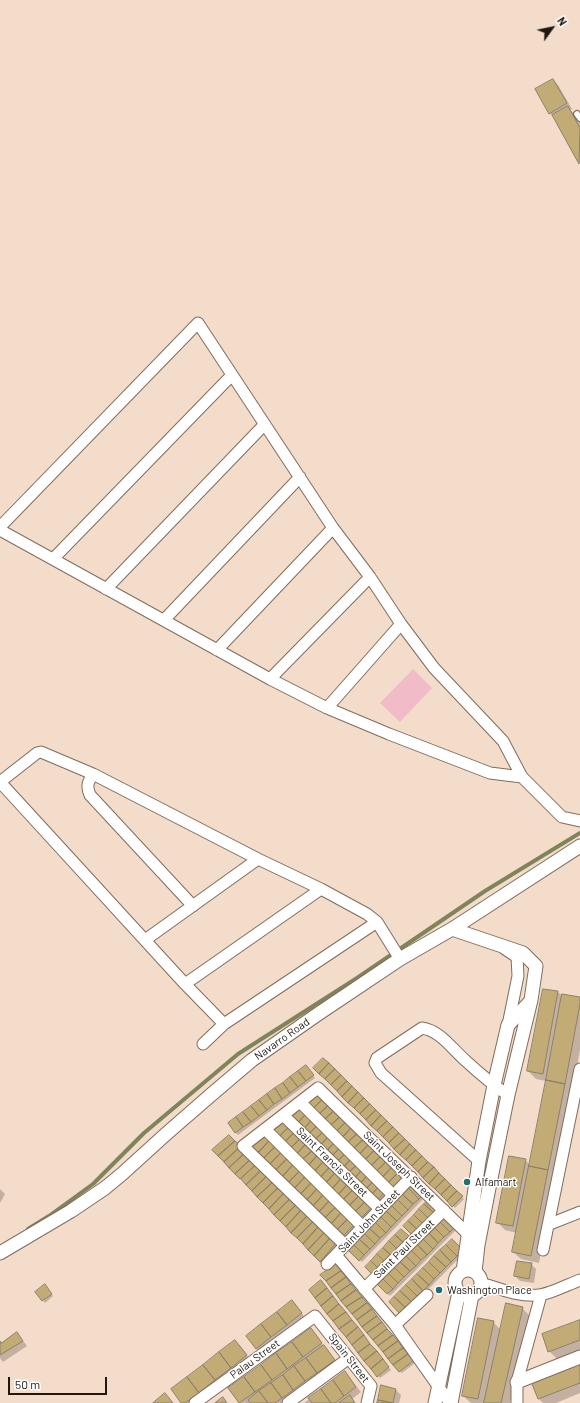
<!DOCTYPE html>
<html>
<head>
<meta charset="utf-8">
<style>
  body { margin:0 }
  #map { position:relative; width:580px; height:1403px; overflow:hidden; background:#f4dcca; font-family:Barlow,sans-serif }
  canvas { display:block }
  .north { position:absolute; left:532px; top:8px; width:40px; height:40px; -webkit-text-stroke:3px #fff; paint-order:stroke; rotate:57deg; font-size:11px; font-weight:700; line-height:16px; text-align:center; color:#1f1711 }
  .north::after { content:''; display:block; margin:auto; width:14px; height:18px; background:#1f1711; clip-path:polygon(50% 0,100% 100%,50% 72%,0 100%) }
  .scale { position:absolute; left:8px; top:1377px; width:99px; height:18px; box-sizing:border-box; border:2px solid #1f1711; border-top:0; padding-left:5px; font-size:12px; line-height:14px; white-space:nowrap; color:#1f1711; -webkit-text-stroke:3px #fff; paint-order:stroke }
</style>
</head>
<body>
<div id="map">
<canvas width="580" height="1403"></canvas>
<div class="north">N</div>
<div class="scale">50 m</div>
</div>
<script>
const g = document.querySelector('canvas').getContext('2d');
g.lineJoin = 'round';
function fillPath(path, color) {
  g.fillStyle = color;
  g.fill(path, 'evenodd');
}
function stroke(path, color, width, dash) {
  g.strokeStyle = color;
  g.lineWidth = width;
  g.lineCap = dash ? 'butt' : 'round';
  g.setLineDash(dash || []);
  g.stroke(path);
}
function drawText(font, color, halo, rows, align = 'center') {
  g.font = font + ' Barlow,sans-serif';
  g.lineWidth = 3;
  g.setLineDash([]);
  g.textBaseline = 'middle';
  g.strokeStyle = halo;
  g.fillStyle = color;
  for (const [text, x, y, turn = 0] of rows) {
    g.save();
    g.translate(x, y);
    g.rotate((+turn || 0) * Math.PI / 180);
    g.textAlign = isNaN(turn) ? turn : align;
    if (halo) g.strokeText(text, 0, 0);
    g.fillText(text, 0, 0);
    g.restore();
  }
}
const green = new Path2D(`
  M413,669L432,688L400,722L380,703Z`);
const shadow = new Path2D(`
  M553,80L558,85L572,109L570,110L576,115L580,123V163L556,119L550,113L536,90Z
  M544,990L558,992L563,997L580,998V1050L539,1263L521,1259L513,1252L517,1233L505,1230L497,1222L525,1160L530,1165L546,1081L536,1079L528,1071Z
  M324,1059L464,1199L455,1208L315,1068Z
  M308,1069L315,1078L238,1135L236,1133L229,1123Z
  M293,1119L387,1195L380,1202Z
  M282,1124L372,1210L364,1219L274,1132Z
  M229,1136L342,1248L325,1266L214,1150Z
  M252,1148L357,1226L346,1237Z
  M414,1185L426,1196L362,1262L350,1251Z
  M0,1189L5,1194L0,1203Z
  M446,1217L457,1229L390,1296L378,1284Z
  M452,1240L464,1253L403,1315Z
  M531,1264L536,1269L534,1283L520,1281L515,1276Z
  M338,1268L415,1363L402,1373L399,1371Z
  M323,1284L391,1370L380,1378L378,1376Z
  M47,1288L53,1296L45,1303L43,1300Z
  M297,1307L306,1319L261,1353L256,1348Z
  M522,1308L530,1316L510,1403H471L463,1396L493,1322L501,1330Z
  M580,1321V1350L557,1359L549,1351Z
  M311,1329L339,1366L287,1403H240L230,1388Z
  M17,1333L27,1346L3,1362L0,1358V1342L1,1343Z
  M240,1346L251,1361L197,1403H183Z
  M580,1366V1393L556,1403H543L539,1399L533,1384Z
  M345,1373L361,1392L352,1399L356,1403H304Z
  M382,1387L396,1390L401,1395L399,1403H378Z`);
const stream = new Path2D(`
  M28,1229L49,1216L93,1184L144,1133L238,1054L357,978L485,891L580,833`);
const building = new Path2D(`
  M553,79L567,103L549,114L535,89Z
  M568,106L580,128L579,164L552,115Z
  M543,989L558,991L543,1074L527,1071Z
  M562,994L580,997V1004L565,1084L546,1080Z
  M323,1058L329,1063L319,1074L313,1068Z
  M329,1063L335,1069L325,1079L319,1074Z
  M306,1065L314,1075L306,1081L298,1071Z
  M335,1069L341,1075L331,1085L325,1079Z
  M298,1071L306,1081L298,1087L290,1077Z
  M341,1075L347,1081L337,1091L331,1085Z
  M290,1077L298,1087L290,1093L283,1083Z
  M546,1080L565,1084L548,1170L529,1166Z
  M347,1081L352,1086L342,1097L337,1091Z
  M283,1083L290,1093L282,1099L275,1088Z
  M352,1086L358,1092L348,1103L342,1097Z
  M275,1088L282,1099L274,1104L267,1094Z
  M358,1092L364,1098L354,1108L348,1103Z
  M318,1093L324,1098L312,1110L306,1104Z
  M267,1094L274,1104L267,1110L259,1100Z
  M324,1098L330,1104L317,1116L312,1110Z
  M364,1098L370,1104L360,1114L354,1108Z
  M259,1100L267,1110L259,1116L251,1106Z
  M330,1104L336,1109L323,1121L317,1116Z
  M370,1104L376,1110L366,1120L360,1114Z
  M251,1106L259,1116L251,1122L243,1112Z
  M336,1109L342,1115L329,1127L323,1121Z
  M300,1110L305,1115L297,1124L291,1119Z
  M376,1110L381,1115L371,1126L366,1120Z
  M243,1112L251,1122L243,1127L236,1117Z
  M305,1115L311,1121L303,1130L297,1124Z
  M342,1115L347,1121L335,1133L329,1127Z
  M381,1115L387,1121L377,1131L371,1126Z
  M236,1117L243,1127L235,1133L228,1123Z
  M311,1121L317,1126L308,1135L303,1130Z
  M347,1121L353,1126L341,1139L335,1133Z
  M387,1121L393,1127L383,1137L377,1131Z
  M282,1122L288,1128L278,1138L272,1132Z
  M317,1126L323,1132L314,1141L308,1135Z
  M353,1126L359,1132L346,1144L341,1139Z
  M393,1127L399,1133L389,1143L383,1137Z
  M288,1128L294,1133L284,1143L278,1138Z
  M323,1132L328,1137L320,1146L314,1141Z
  M359,1132L365,1138L352,1150L346,1144Z
  M294,1133L300,1139L290,1149L284,1143Z
  M399,1133L405,1139L394,1149L389,1143Z
  M263,1134L270,1140L257,1154L251,1148Z
  M229,1135L235,1141L218,1156L212,1150Z
  M328,1137L334,1143L326,1152L320,1146Z
  M365,1138L370,1143L358,1156L352,1150Z
  M300,1139L305,1145L296,1155L290,1149Z
  M405,1139L410,1144L400,1155L394,1149Z
  M270,1140L276,1146L263,1159L257,1154Z
  M235,1141L241,1146L224,1162L218,1156Z
  M334,1143L340,1148L331,1157L326,1152Z
  M370,1143L376,1149L364,1161L358,1156Z
  M410,1144L416,1150L406,1160L400,1155Z
  M305,1145L312,1151L302,1160L296,1155Z
  M241,1146L246,1152L229,1168L224,1162Z
  M276,1146L282,1152L269,1165L263,1159Z
  M340,1148L345,1154L337,1162L331,1157Z
  M376,1149L382,1155L370,1167L364,1161Z
  M416,1150L422,1156L412,1166L406,1160Z
  M312,1151L317,1156L308,1166L302,1160Z
  M246,1152L252,1158L235,1174L229,1168Z
  M282,1152L288,1158L275,1171L269,1165Z
  M345,1154L351,1159L343,1168L337,1162Z
  M382,1155L388,1160L375,1173L370,1167Z
  M317,1156L323,1162L314,1172L308,1166Z
  M422,1156L428,1162L418,1172L412,1166Z
  M509,1156L526,1159L513,1226L496,1223Z
  M252,1158L258,1163L240,1179L235,1174Z
  M288,1158L294,1164L282,1177L275,1171Z
  M351,1159L357,1165L348,1173L343,1168Z
  M388,1160L393,1166L381,1179L375,1173Z
  M323,1162L329,1168L320,1178L314,1172Z
  M428,1162L434,1167L423,1178L418,1172Z
  M258,1163L263,1169L246,1185L241,1179Z
  M294,1164L301,1170L288,1183L282,1177Z
  M357,1165L362,1170L354,1179L348,1173Z
  M393,1166L399,1172L387,1184L381,1179Z
  M529,1166L548,1170L531,1256L512,1252Z
  M434,1167L439,1173L429,1184L423,1178Z
  M263,1168L269,1174L252,1191L246,1185Z
  M329,1168L335,1173L326,1183L320,1178Z
  M301,1170L306,1176L294,1189L288,1183Z
  M362,1170L368,1175L360,1184L354,1179Z
  M399,1172L405,1177L393,1190L387,1184Z
  M335,1173L341,1179L332,1189L326,1183Z
  M439,1173L445,1179L435,1189L429,1184Z
  M269,1174L275,1180L257,1197L252,1191Z
  M368,1175L374,1181L365,1190L360,1184Z
  M306,1176L313,1181L300,1195L294,1189Z
  M341,1179L347,1185L338,1195L332,1189Z
  M445,1179L451,1185L441,1195L435,1189Z
  M275,1180L280,1186L263,1203L257,1197Z
  M313,1181L319,1187L306,1201L300,1195Z
  M374,1181L380,1186L371,1195L365,1190Z
  M414,1183L424,1193L419,1199L409,1189Z
  M347,1185L353,1190L343,1200L338,1195Z
  M451,1185L457,1191L447,1201L441,1195Z
  M280,1186L286,1191L269,1209L263,1203Z
  M380,1186L385,1192L377,1201L371,1195Z
  M319,1187L325,1193L312,1207L306,1201Z
  M409,1189L419,1199L413,1204L403,1195Z
  M353,1190L359,1196L349,1206L343,1200Z
  M286,1191L292,1197L274,1215L269,1209Z
  M457,1191L463,1196L452,1207L447,1201Z
  M325,1193L331,1199L319,1212L312,1207Z
  M403,1195L413,1204L408,1210L398,1200Z
  M359,1196L365,1202L355,1212L349,1206Z
  M292,1197L298,1203L280,1221L274,1215Z
  M430,1198L439,1207L434,1213L424,1204Z
  M331,1199L338,1205L325,1218L319,1212Z
  M398,1200L408,1210L402,1216L392,1206Z
  M365,1202L371,1208L361,1218L355,1212Z
  M298,1203L303,1208L286,1227L280,1221Z
  M424,1204L434,1213L428,1218L419,1209Z
  M338,1205L343,1211L331,1224L325,1218Z
  M392,1206L402,1216L397,1221L387,1212Z
  M303,1208L309,1214L291,1233L286,1227Z
  M419,1209L428,1218L423,1224L414,1215Z
  M343,1211L350,1217L337,1230L331,1224Z
  M387,1212L397,1221L391,1227L381,1217Z
  M309,1214L315,1220L297,1238L291,1233Z
  M414,1215L423,1224L417,1229L408,1221Z
  M446,1216L456,1226L450,1232L440,1222Z
  M350,1217L356,1223L343,1236L337,1230Z
  M381,1217L391,1227L386,1233L376,1223Z
  M315,1220L320,1225L303,1244L297,1238Z
  M408,1221L417,1229L412,1235L403,1226Z
  M440,1222L450,1232L444,1237L434,1227Z
  M376,1223L386,1233L380,1238L370,1229Z
  M320,1225L326,1231L308,1250L303,1244Z
  M434,1227L444,1237L438,1243L429,1233Z
  M370,1229L380,1238L375,1244L365,1234Z
  M401,1229L409,1236L403,1242L395,1235Z
  M326,1231L332,1236L314,1256L308,1250Z
  M429,1233L438,1243L433,1249L423,1239Z
  M365,1234L375,1244L370,1249L360,1240Z
  M395,1235L403,1242L397,1249L389,1241Z
  M332,1236L337,1242L320,1262L314,1256Z
  M423,1239L433,1249L427,1255L417,1244Z
  M452,1239L463,1250L457,1256L446,1245Z
  M360,1240L370,1249L364,1255L354,1245Z
  M389,1241L397,1249L391,1255L383,1248Z
  M417,1244L427,1255L421,1260L411,1250Z
  M354,1245L364,1255L359,1261L349,1251Z
  M446,1245L457,1256L451,1262L440,1250Z
  M383,1248L391,1255L384,1261L377,1254Z
  M411,1250L421,1260L416,1266L406,1256Z
  M440,1250L451,1262L446,1267L434,1256Z
  M377,1254L384,1261L378,1268L371,1261Z
  M406,1256L416,1266L410,1271L400,1262Z
  M434,1256L446,1267L440,1273L429,1262Z
  M371,1261L378,1268L372,1274L365,1267Z
  M517,1261L532,1263L529,1279L514,1276Z
  M400,1262L410,1271L404,1277L394,1267Z
  M429,1262L440,1273L434,1279L423,1268Z
  M336,1264L341,1271L326,1281L320,1275Z
  M394,1267L404,1277L398,1283L388,1273Z
  M423,1268L434,1279L429,1285L417,1274Z
  M341,1271L346,1277L331,1288L326,1281Z
  M388,1273L398,1283L393,1289L383,1279Z
  M417,1274L429,1285L423,1291L412,1279Z
  M346,1277L351,1284L336,1294L331,1288Z
  M383,1279L393,1289L387,1294L377,1284Z
  M412,1279L423,1291L417,1296L406,1285Z
  M321,1280L327,1288L315,1298L309,1290Z
  M45,1284L52,1294L42,1301L35,1292Z
  M351,1284L356,1290L341,1301L336,1294Z
  M406,1285L417,1296L412,1302L400,1291Z
  M327,1288L333,1296L321,1306L315,1298Z
  M356,1290L362,1297L346,1307L341,1301Z
  M400,1291L412,1302L406,1308L394,1297Z
  M333,1296L339,1304L327,1314L321,1306Z
  M362,1297L367,1303L352,1314L346,1307Z
  M394,1297L406,1308L400,1314L389,1302Z
  M292,1300L302,1313L287,1325L277,1312Z
  M367,1303L372,1309L357,1320L352,1314Z
  M506,1303L523,1307L511,1360L501,1403H484Z
  M339,1304L346,1312L333,1321L327,1314Z
  M372,1309L377,1316L362,1327L357,1320Z
  M277,1312L287,1325L271,1337L261,1324Z
  M346,1312L352,1320L339,1329L333,1321Z
  M377,1316L382,1322L367,1333L362,1327Z
  M478,1318L494,1321L478,1399L462,1396Z
  M352,1320L358,1327L346,1337L339,1329Z
  M580,1320V1340L548,1352L542,1334Z
  M382,1322L387,1329L373,1340L367,1333Z
  M261,1324L271,1337L256,1349L246,1336Z
  M358,1327L364,1335L352,1345L346,1337Z
  M311,1328L322,1343L303,1357L292,1342Z
  M387,1329L393,1335L378,1346L373,1340Z
  M17,1332L23,1341L0,1355V1341L1,1343Z
  M364,1335L370,1344L358,1353L352,1345Z
  M393,1335L398,1341L383,1352L378,1346Z
  M235,1340L247,1355L231,1368L219,1352Z
  M398,1341L403,1348L388,1359L383,1352Z
  M292,1342L303,1357L287,1369L276,1353Z
  M370,1344L377,1351L364,1361L358,1353Z
  M324,1345L335,1360L317,1373L306,1358Z
  M403,1348L408,1354L393,1365L388,1359Z
  M377,1351L383,1359L371,1369L364,1361Z
  M219,1352L231,1368L215,1380L203,1365Z
  M276,1353L287,1369L272,1380L261,1365Z
  M408,1354L413,1361L399,1372L393,1365Z
  M306,1358L317,1373L305,1381L294,1366Z
  M383,1359L389,1367L377,1377L371,1369Z
  M203,1365L215,1380L199,1393L187,1377Z
  M261,1365L272,1380L255,1392L244,1377Z
  M580,1365V1383L538,1399L532,1384Z
  M294,1366L305,1381L293,1390L283,1375Z
  M345,1371L356,1387L344,1396L333,1380Z
  M283,1375L293,1390L282,1398L271,1383Z
  M187,1377L199,1393L185,1403H181L171,1389Z
  M244,1377L255,1392L239,1403L228,1388Z
  M333,1380L344,1396L335,1403H331L321,1389Z
  M271,1383L282,1398L275,1403H268L259,1391Z
  M381,1385L396,1389L393,1403L378,1400Z
  M321,1389L331,1403H312L308,1398Z
  M259,1391L268,1403H250L248,1400Z
  M165,1393L173,1403H153Z
  M350,1395L355,1403H339Z
  M223,1397L227,1403H215Z
  M378,1400L392,1403H377Z`);
const service = new Path2D(`
  M577,114L580,118`);
const minor = new Path2D(`
  M0,527L198,323L333,528L370,577L401,624L434,668L503,741L522,777L562,817L580,821
  M0,530L270,679L327,708L389,734L490,773L522,777
  M53,559L232,375
  M106,589L264,425
  M164,620L300,477
  M217,650L333,528
  M270,679L370,577
  M327,708L401,624
  M93,774C88,782 86,786 90,795L193,906
  M145,940L258,859
  M505,949L517,957L518,976L508,1025
  M185,984L321,889
  M224,1024L185,984L0,782L37,753L41,752L93,774L258,859L321,889L367,914L377,922L400,959
  M203,1044L224,1024L377,922
  M300,1102L393,1195
  M283,1115L380,1209
  M265,1129L363,1227
  M479,1161L381,1073L375,1063L377,1058L422,1028C441,1031 452,1049 466,1061C479,1073 493,1085 508,1095
  M550,1224L580,1212
  M345,1245L243,1146L318,1088L473,1239
  M543,1250L580,1069
  M336,1255L395,1325L450,1403
  M327,1264L411,1177
  M481,1283C500,1289 520,1297 539,1295C550,1294 569,1284 580,1280
  M364,1289L444,1210
  M395,1325L427,1295
  M195,1403L315,1316L371,1386L367,1403
  M288,1403L349,1358
  M517,1403V1382L541,1295`);
const tertiary = new Path2D(`
  M452,929L523,953L536,966L531,1000L508,1095L488,1193L478,1245L475,1272
  M0,1253L71,1211L105,1188L122,1174L166,1134L212,1094L252,1060L318,1014L400,959L452,929L580,846
  M455 1283a13 13 0 1 1 26 0a13 13 0 1 1-26 0Z
  M463,1271L479,1161L494,1085L508,1025L530,1002
  M517,1382L580,1357
  M435,1403L459,1292
  M451,1403L472,1295`);
const markers = [
  [467,1182,4,"#236e74"],
  [439,1290,4,"#236e74"]
];
const streetNames = [
  ["Navarro Road",282,1039,-35],
  ["Saint Francis Street",332,1162,44],
  ["Saint Joseph Street",399,1166,44],
  ["Saint John Street",369,1221,-46],
  ["Saint Paul Street",404,1249,-44],
  ["Spain Street",349,1358,52],
  ["Palau Street",255,1359,-36]
];
const poiNames = [
  ["Alfamart",475,1182],
  ["Washington Place",447,1290]
];
fillPath(green, '#f2bbc8');
fillPath(shadow, '#0003');
stroke(stream, '#7f845b', 4);
fillPath(building, '#c2ab74');
stroke(building, '#8b816a', 1);
stroke(service, '#806c5c', 8);
stroke(minor, '#806c5c', 13);
stroke(tertiary, '#806c5c', 15);
stroke(service, '#fff', 5.5);
stroke(minor, '#fff', 11);
stroke(tertiary, '#fff', 13);
for (const [x, y, r, color] of markers) {
  const dot = new Path2D();
  dot.arc(x, y, r, 0, 2 * Math.PI);
  g.fillStyle = color;
  g.fill(dot);
  stroke(dot, '#fff', 1.5);
}
drawText('11px', '#1f1711', '#fff', streetNames);
drawText('11px', '#1f1711', '#fff', poiNames, 'left');
</script>
</body>
</html>
